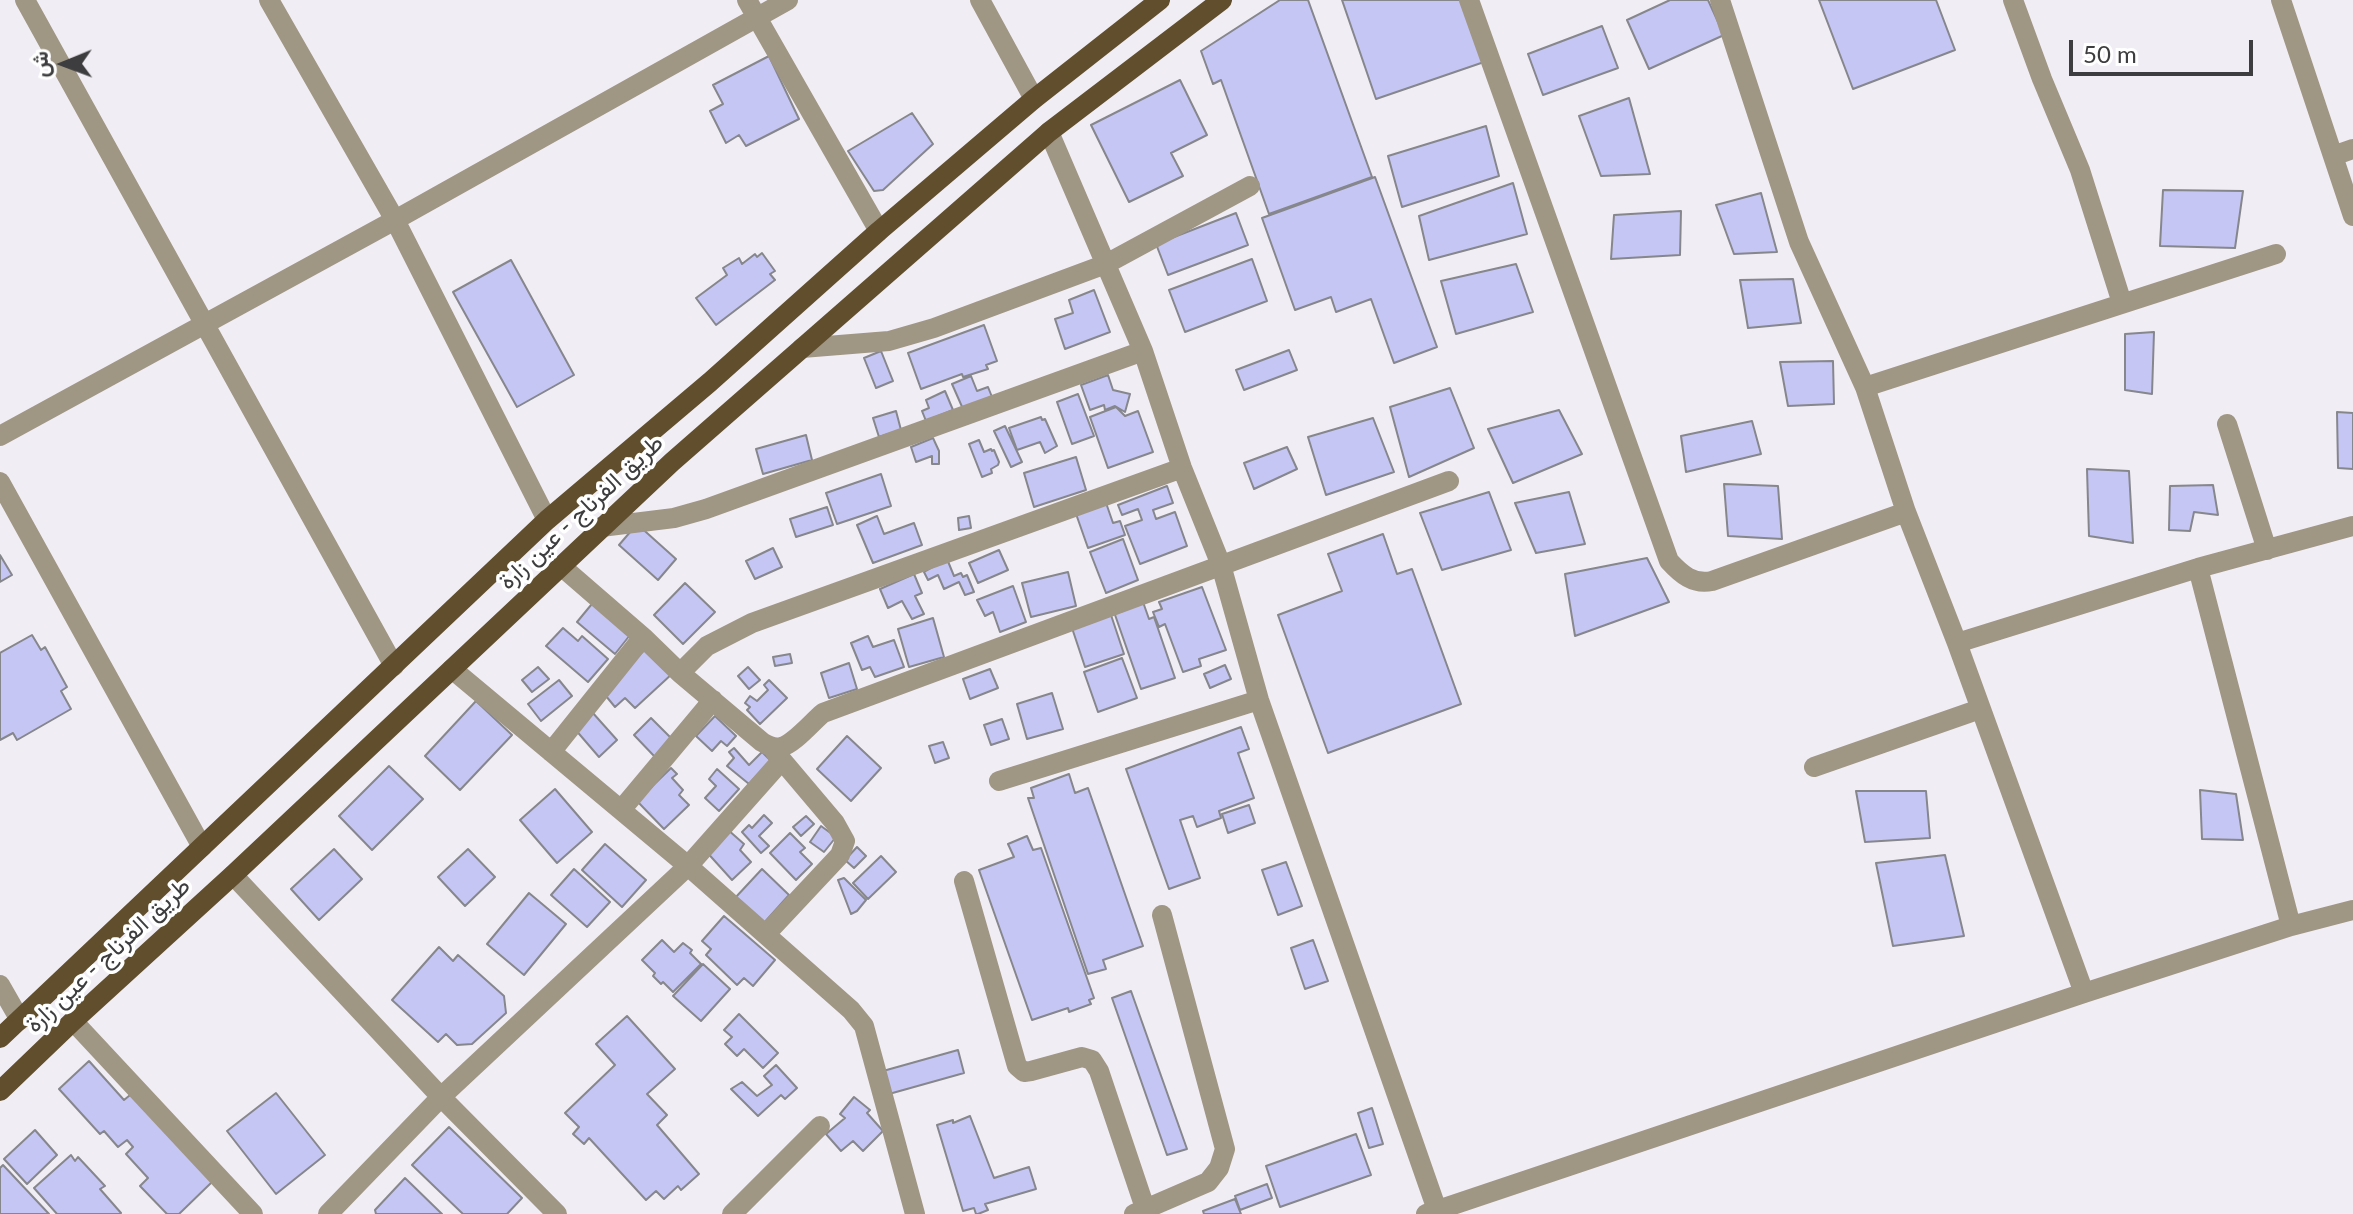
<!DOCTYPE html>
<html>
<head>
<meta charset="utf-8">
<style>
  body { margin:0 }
  #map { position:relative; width:2353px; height:1214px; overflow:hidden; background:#f1edf4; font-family:Lato,Vazirmatn,sans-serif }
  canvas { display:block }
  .north { position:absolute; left:24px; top:24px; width:80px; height:80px; -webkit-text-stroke:6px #fff; paint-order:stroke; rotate:269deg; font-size:22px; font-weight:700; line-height:32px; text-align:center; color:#3d3c3e }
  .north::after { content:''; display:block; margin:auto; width:28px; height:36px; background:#3d3c3e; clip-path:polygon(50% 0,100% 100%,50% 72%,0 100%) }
  .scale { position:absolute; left:2069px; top:40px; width:184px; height:36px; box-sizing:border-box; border:4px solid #3d3c3e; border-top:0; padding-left:10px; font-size:24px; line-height:28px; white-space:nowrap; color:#3d3c3e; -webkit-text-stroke:6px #fff; paint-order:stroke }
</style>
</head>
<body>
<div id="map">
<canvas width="2353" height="1214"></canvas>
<div class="north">ش</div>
<div class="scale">50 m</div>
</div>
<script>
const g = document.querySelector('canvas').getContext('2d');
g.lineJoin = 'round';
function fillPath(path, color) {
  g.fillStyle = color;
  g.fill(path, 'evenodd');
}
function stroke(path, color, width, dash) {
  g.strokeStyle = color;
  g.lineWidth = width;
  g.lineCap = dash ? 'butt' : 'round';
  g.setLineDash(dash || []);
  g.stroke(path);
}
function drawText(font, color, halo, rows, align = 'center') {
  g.font = font + ' Lato,Vazirmatn,sans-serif';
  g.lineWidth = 7;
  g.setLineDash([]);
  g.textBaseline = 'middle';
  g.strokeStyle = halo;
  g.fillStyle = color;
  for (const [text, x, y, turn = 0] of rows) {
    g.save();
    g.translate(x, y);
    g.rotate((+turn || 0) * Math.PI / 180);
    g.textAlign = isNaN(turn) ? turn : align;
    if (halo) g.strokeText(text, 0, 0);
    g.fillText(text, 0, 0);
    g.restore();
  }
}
const building = new Path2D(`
  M1280,0H1308L1372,177L1269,214L1221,80L1213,84L1201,51Z
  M1342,0H1465L1487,61L1376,99Z
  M1670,0H1708L1724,35L1649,69L1627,20Z
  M1819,0H1936L1955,50L1853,89Z
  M1602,26L1618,68L1543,95L1528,54Z
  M769,56L799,119L746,146L739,135L726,143L710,111L723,104L713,85Z
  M1180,80L1207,135L1171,153L1183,176L1129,202L1091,125Z
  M1629,98L1650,174L1601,176L1579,116Z
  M912,113L933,144L883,190L874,191L848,151Z
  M1486,126L1499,176L1402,207L1388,156Z
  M1375,177L1437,347L1394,363L1371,299L1336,312L1331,297L1295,310L1262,218Z
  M1513,183L1527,234L1429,260L1419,216Z
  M2163,190L2243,191L2235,248L2160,246Z
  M1761,193L1777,252L1734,254L1716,205Z
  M1681,211L1680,255L1611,259L1614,215Z
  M1236,213L1248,245L1168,275L1156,244Z
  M762,253L775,271L770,274L775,280L716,325L696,298L727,275L723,268L739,258L742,264L755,254L757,257Z
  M1252,259L1267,301L1185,332L1169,290Z
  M511,260L574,375L517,407L453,292Z
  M1516,264L1533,312L1456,334L1441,281Z
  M1793,279L1801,323L1748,328L1740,280Z
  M1094,290L1110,332L1065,349L1055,319L1073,313L1069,300Z
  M984,325L997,361L986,365L988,369L963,377L962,374L921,389L908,353Z
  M2154,332L2152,394L2125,390V334Z
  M1289,350L1297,370L1244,390L1236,370Z
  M881,351L893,381L876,388L864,358Z
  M1833,361L1834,404L1788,406L1780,362Z
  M1108,375L1113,390L1130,394L1125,412L1115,406L1105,410L1104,405L1090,410L1081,385Z
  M971,376L977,391L988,387L994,402L963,409L952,384Z
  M1450,388L1474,448L1409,477L1390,407Z
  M945,391L953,410L926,421L922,411L929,408L926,400Z
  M1078,394L1094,436L1072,444L1057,402Z
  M1116,407L1125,416L1138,411L1153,452L1108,468L1090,417Z
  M1559,410L1582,454L1513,483L1488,429Z
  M896,411L901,430L879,437L873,418Z
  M2337,412L2353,413V469L2338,468Z
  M1041,417L1042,420L1045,419L1057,446L1045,453L1040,442L1017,450L1009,428Z
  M1373,418L1394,472L1326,495L1308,437Z
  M1752,421L1761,454L1686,472L1681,436Z
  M1005,426L1022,462L1011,467L994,431Z
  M806,435L812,460L763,474L756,449Z
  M933,438L939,451V464H932V456L916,462L911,447Z
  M979,440L984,452L991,449L992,451L994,450L999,462L998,465L991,469L992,473L982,477L969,444Z
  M1287,447L1297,469L1254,489L1244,463Z
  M1076,457L1086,490L1034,507L1024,473Z
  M2087,469L2129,471L2133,543L2089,536Z
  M881,474L891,506L837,524L826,493Z
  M1724,484L1778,486L1782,539L1728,536Z
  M2213,485L2218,515L2194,512L2190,531L2169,530L2170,486Z
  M1167,486L1173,503L1153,510L1156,519L1175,512L1187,546L1140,564L1125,526L1142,520L1138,509L1122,515L1118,505Z
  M1489,492L1511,550L1442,570L1420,513Z
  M1569,492L1585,544L1536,553L1515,503Z
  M1105,500L1113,523L1120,521L1125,535L1088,548L1075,511Z
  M827,507L833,525L796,537L790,519Z
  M877,516L884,534L914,523L922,545L873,563L857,525Z
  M969,516L971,528L959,530L958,518Z
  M637,524L676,559L658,580L619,545Z
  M1383,534L1397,574L1412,569L1461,704L1328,753L1278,615L1342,591L1328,554Z
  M1123,539L1138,580L1106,593L1090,552Z
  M773,548L782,567L755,579L746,561Z
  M999,550L1008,570L978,583L969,563Z
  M0,555L12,575L0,582Z
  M1647,558L1669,602L1575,636L1565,574Z
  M947,559L954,576L961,573L963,577L967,575L974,592L965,595L959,582L944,589L938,575L928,580L924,572Z
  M1068,572L1076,606L1031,617L1022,583Z
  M914,574L922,593L915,596L924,614L912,619L902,601L888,608L880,589Z
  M685,583L715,612L683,644L654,615Z
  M1013,586L1026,622L1000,632L993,612L985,616L977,600Z
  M1202,587L1226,650L1199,659L1201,666L1183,672L1165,624L1159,627L1153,612L1162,609L1159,602Z
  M596,599L634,630L615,654L577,622Z
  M1143,602L1149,619L1154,617L1175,678L1141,689L1114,612Z
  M1111,615L1124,654L1085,667L1072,628Z
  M933,618L944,657L909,667L898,629Z
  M563,628L578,641L582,636L608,659L588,682L546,646Z
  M32,635L41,650L45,647L67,687L61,691L71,709L17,740L13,733L0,740V653Z
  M868,636L873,647L894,640L904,667L875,677L870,667L862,670L851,643Z
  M649,646L673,673L635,708L625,698L615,707L601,690Z
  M790,654L792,663L775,666L773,657Z
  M1122,658L1137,698L1098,712L1084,672Z
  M849,663L857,689L829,698L821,673Z
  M1225,665L1231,679L1210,688L1204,674Z
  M538,667L549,679L532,692L522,680Z
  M748,667L760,680L749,689L738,676Z
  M990,669L998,688L970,699L963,679Z
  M559,680L572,696L541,721L528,704Z
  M769,680L787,698L760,724L747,710L750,707L745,703L750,696L757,701L768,690L764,685Z
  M1052,693L1063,729L1027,739L1017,704Z
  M476,701L512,735L460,790L425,756Z
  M592,712L617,740L599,757L574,728Z
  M715,716L736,736L727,746L721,741L712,751L696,736Z
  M651,718L672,739L655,757L634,735Z
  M1002,719L1009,739L991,745L984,725Z
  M1241,727L1249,749L1238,753L1254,798L1219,811L1221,818L1197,827L1193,816L1180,820L1200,878L1169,889L1126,769Z
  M847,736L881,768L851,801L817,769Z
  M943,742L949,758L935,763L929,746Z
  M734,748L749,765L762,752L771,761L749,784L727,766L734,758L729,752Z
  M389,766L423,799L372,850L339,816Z
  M671,768L677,774L672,778L683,790L679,795L689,805L664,829L637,801Z
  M717,769L739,789L719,811L705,798L716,786L709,779Z
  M1069,774L1075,793L1088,788L1143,946L1103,960L1106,969L1088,974L1028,798H1034L1031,788Z
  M555,789L592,832L557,863L520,820Z
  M2200,790L2236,794L2243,840L2202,839Z
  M1856,791H1926L1930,838L1865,842Z
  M1249,805L1255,823L1228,833L1222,814Z
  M764,815L772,823L759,836L769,846L761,853L742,832L749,825L752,828Z
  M806,816L814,824L801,836L793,827Z
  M821,826L836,837L824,852L810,842Z
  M727,829L744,844L740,850L751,862L732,880L704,849Z
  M790,833L805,848L800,852L812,864L796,880L770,853Z
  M1027,836L1033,850L1041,848L1094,998L1089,1000L1091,1004L1069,1012L1068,1008L1032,1020L979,870L1014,857L1008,844Z
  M605,844L646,880L622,907L582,870Z
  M857,847L866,856L854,868L845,860Z
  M334,849L362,879L319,920L291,889Z
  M468,849L495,877L465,906L438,877Z
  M1945,855L1964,936L1893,946L1876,863Z
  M881,856L896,872L868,899L853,883Z
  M1286,862L1302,906L1278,915L1262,870Z
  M574,869L610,902L587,927L551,895Z
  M762,869L789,895L763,924L735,898Z
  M844,878L866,900L857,911L851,914L838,880Z
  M529,893L566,924L524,975L487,944Z
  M724,916L775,960L753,986L744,978L737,985L706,955L711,949L702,941Z
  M662,940L674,952L683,943L692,950L690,953L701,964L673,992L663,982L661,984L653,976L655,973L642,960Z
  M1313,940L1328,981L1305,989L1291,948Z
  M439,947L453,961L458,955L504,996L506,1013L472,1044L457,1045L446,1034L438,1042L392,1000Z
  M703,964L730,989L701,1021L673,996Z
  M1131,991L1187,1149L1167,1155L1112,998Z
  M739,1014L778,1053L763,1068L744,1049L737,1056L725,1044L732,1037L724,1030Z
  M627,1016L675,1069L647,1094L667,1115L657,1125L699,1174L681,1190L678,1186L664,1199L656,1191L646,1200L589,1138L584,1144L573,1134L579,1127L565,1113L615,1065L596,1044Z
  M958,1050L964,1073L889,1094L883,1071Z
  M89,1061L124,1100L135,1091L212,1182L179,1214H167L140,1186L148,1178L126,1154L133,1147L127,1140L118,1147L104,1131L100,1134L59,1089Z
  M776,1065L797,1088L785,1099L781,1095L758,1116L731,1089L742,1082L757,1096L772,1085L764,1076Z
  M276,1093L325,1155L276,1194L227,1131Z
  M854,1097L870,1110L867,1113L883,1131L863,1151L853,1141L841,1151L826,1134L845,1118L840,1114Z
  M1372,1108L1383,1144L1369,1148L1358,1113Z
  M970,1116L994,1178L1029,1167L1036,1189L985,1204L988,1210L978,1214H976L974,1208L963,1211L937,1125L953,1120V1123Z
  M449,1127L522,1198L507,1214H463L412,1165Z
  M35,1130L57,1155L27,1184L4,1159Z
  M1356,1134L1371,1175L1280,1207L1266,1166Z
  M71,1155L75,1161L78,1157L105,1186L100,1189L121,1213L120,1214H57L34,1188Z
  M3,1165L49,1214H0V1168Z
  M405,1178L442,1214H376L375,1210Z
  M1267,1184L1272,1198L1240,1210L1235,1196Z
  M1235,1199L1241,1214H1204L1203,1211Z`);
const minor = new Path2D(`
  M25,0L394,666
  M269,0L395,220L547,520
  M747,0L879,231
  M980,0L1034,99
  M1469,0L1669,561C1681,574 1693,585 1712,581L1906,512
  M1720,0L1799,242L1865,387L1906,512L1957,643L2084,993
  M2013,0L2042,79L2080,170L2122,303
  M2281,0L2353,216
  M1049,132L1143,351L1182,468L1221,565L1259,700L1437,1210
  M2333,156L2353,149
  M802,348L889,341L934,328L1106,264L1250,186
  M1865,387L2276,254
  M2227,424L2267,550
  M0,436L395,220L788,0
  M1182,468L752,623L707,646L680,673L762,742C767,745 774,749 781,747C794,744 812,722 823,713L1449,481
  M0,482L202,847
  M601,527L674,518L706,509L1143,351
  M561,566L643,637L680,673
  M2198,568L2291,926
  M1957,643L2198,568L2353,526
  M452,669L688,866L851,1010L864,1026L915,1214
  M551,752L643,637
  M1814,767L1980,709
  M999,781L1259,700
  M621,810L713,700
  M233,875L441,1097L557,1214
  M964,881L1017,1066L1024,1072L1031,1071L1082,1057L1092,1060L1099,1071L1147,1214
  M766,934L840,855L845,841L835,823L775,752
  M0,985L20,1020
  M73,1021L253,1214
  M328,1214L441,1097L688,866L782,760
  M732,1214L820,1126
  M1134,1214L1208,1182L1219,1168L1225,1149L1162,915
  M1426,1214L2084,993L2291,926L2353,910`);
const major = new Path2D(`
  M0,1038L547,520L710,382L879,231L1034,99L1160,0
  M0,1091L73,1021L233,875L672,462L1049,132L1222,0`);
const streetNames = [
  ["طريق الفرناج - عين زارة",581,512,-43],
  ["طريق الفرناج - عين زارة",108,955,-43]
];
fillPath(building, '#c5c6f4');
stroke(building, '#86868d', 2);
stroke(minor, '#a09684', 20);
stroke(major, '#604e2c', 20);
drawText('24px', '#3d3c3e', '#fff', streetNames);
</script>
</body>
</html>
